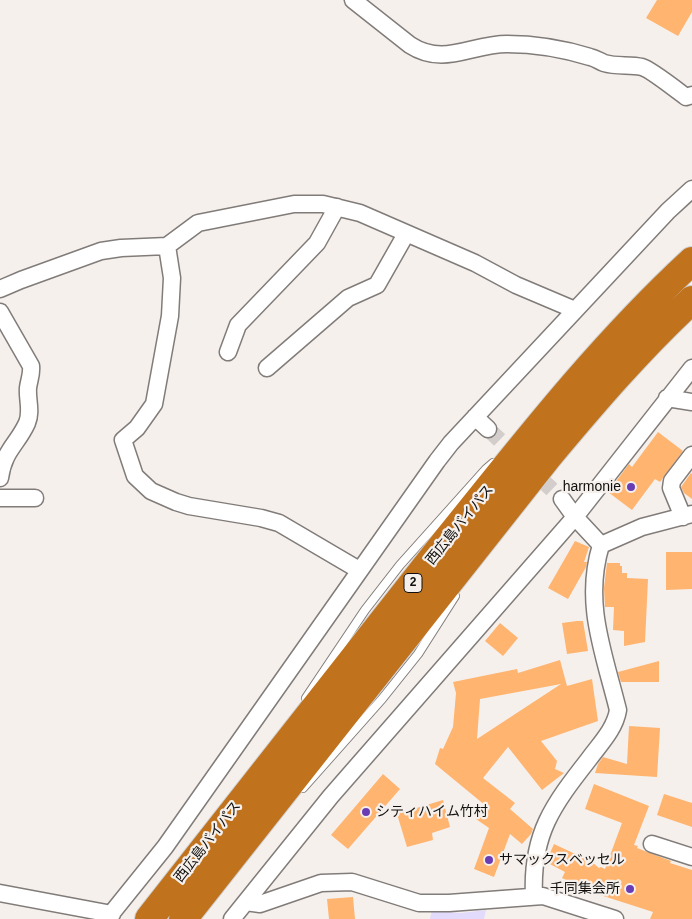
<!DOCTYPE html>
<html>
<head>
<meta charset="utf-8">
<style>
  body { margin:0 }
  canvas { display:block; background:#f5f0ec }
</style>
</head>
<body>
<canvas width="692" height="919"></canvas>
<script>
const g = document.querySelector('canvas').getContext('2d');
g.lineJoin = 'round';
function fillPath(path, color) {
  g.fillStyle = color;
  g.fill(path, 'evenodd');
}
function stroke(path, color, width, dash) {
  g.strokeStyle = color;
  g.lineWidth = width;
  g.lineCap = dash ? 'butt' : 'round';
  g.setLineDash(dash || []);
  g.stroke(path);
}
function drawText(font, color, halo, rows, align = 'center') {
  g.font = font + ' Arial,"Noto Sans JP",sans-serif';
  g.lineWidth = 4.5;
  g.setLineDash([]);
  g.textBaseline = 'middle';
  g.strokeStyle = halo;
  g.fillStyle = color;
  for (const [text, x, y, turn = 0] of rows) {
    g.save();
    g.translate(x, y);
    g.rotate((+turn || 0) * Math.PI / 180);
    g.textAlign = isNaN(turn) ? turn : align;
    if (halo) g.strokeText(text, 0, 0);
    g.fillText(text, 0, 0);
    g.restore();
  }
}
const green = new Path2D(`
  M432,910L461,913L486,910L484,919H430Z`);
const building = new Path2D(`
  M657,0H692V12L678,36L646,18Z
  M658,432L683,451L660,482L655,479L632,510L608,492L629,464L632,467Z
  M691,473L692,474V499L684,493L681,487Z
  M575,541L589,547L584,562H587L586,567L568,599L548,588Z
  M666,552H692V589L666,590Z
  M607,563H620V566H622V573H627V578L648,579L645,642L624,646V631L613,630L614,607H605L604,588Z
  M577,621H583L588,651L567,654L562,623Z
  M500,623L518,638L503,656L485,641Z
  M560,660L567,686L592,679L598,721L541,741L557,761L555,769L564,773L542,790L508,747L483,778L515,803L510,809L533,829L531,834L522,844L510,834L494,877L474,869L489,828L476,819L486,806L435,764L440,748L443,749L453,727L456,693L453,682L517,669L518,673ZM561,684L477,739L480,699Z
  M659,661V682H621L618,672Z
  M629,726L660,728L657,777L595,773L598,764L603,757L627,764Z
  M383,774L400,789L348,849L331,835Z
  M594,784L649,806L634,845L638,846L637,848L671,861L670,863L692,870V919H650L653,912L591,892L562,878L565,872L546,862L554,844L592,862L599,868L601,867L605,869L622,823L585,809Z
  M664,794L692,803V827L657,815Z
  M443,800L450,827L432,833L433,840L407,847L397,814Z
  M353,897L355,919H329L327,899Z`);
const streetTunnel = new Path2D(`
  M488,429L562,499`);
const lane = new Path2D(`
  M306,698L365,610L400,565L486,469L493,463
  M303,788L382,699L418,654L455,596`);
const street = new Path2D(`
  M353,0L410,45C444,67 471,44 507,44C534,44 564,49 590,57C595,58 599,61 604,63C617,67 630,64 642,67C650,69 678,91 686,97L692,95
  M167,246L172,278L170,316L154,404L137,428L123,440L135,476L151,491L176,502L189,506L261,518L279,523L359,570
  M0,289L21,280L101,251L121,248L167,246L198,223L294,204H323L360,213L475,263L516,285L575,310
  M0,312L31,366C32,374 29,380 28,388C27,400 32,411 27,423C17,445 4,450 0,478
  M228,352L238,325L317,243L337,207
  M267,368L348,298L377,285L406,234
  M667,398L692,402
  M475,417L488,429
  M0,498H35
  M562,499L575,517L601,545L642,527L692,514
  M683,517L671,488L672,481L692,455
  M652,844L692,857
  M0,893L112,914
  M534,896C531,834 553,805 589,759C600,744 615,729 618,710C604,653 583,603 601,545
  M246,902L260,904L321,883L352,882L419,903H449L543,896L615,919
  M107,919L165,847L437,461L451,443L668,211L692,189
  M232,919L331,796L575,517L692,368`);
const highway = new Path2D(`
  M149,919C247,793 346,667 446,541C524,444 600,346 692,261
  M183,919L547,458C593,403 639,349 692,300`);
const markers = [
  [631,487,5,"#6a3db5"],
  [366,812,5,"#6a3db5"],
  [489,860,5,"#6a3db5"],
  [630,889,5,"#6a3db5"]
];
const shields = [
  [413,583,18]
];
const shieldNames = [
  ["2",413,583]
];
const poiNames = [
  ["harmonie",621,487],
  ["シティハイム竹村",376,812,"left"],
  ["サマックスベッセル",499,860,"left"],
  ["千同集会所",620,889]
];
const streetNames = [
  ["西広島バイパス",460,525,-51],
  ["西広島バイパス",208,842,-52]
];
fillPath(green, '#e3dbfb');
fillPath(building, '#ffb470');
stroke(streetTunnel, '#d3cecb', 16, [16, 8]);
stroke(lane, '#817c79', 10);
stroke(street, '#817c79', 19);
stroke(highway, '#cfcfcf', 30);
stroke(lane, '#fff', 8);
stroke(street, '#fff', 16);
stroke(highway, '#c0721c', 28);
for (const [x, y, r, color] of markers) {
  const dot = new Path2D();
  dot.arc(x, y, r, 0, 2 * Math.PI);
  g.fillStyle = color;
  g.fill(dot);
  stroke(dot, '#f5f0ec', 2);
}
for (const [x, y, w] of shields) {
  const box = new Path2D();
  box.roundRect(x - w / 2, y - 9.5, w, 19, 4);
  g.fillStyle = '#f5f0ec';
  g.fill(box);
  stroke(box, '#100f0d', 1);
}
drawText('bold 12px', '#100f0d', null, shieldNames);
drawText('14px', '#100f0d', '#f5f0ec', poiNames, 'right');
drawText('14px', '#100f0d', '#f5f0ec', streetNames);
</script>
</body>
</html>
